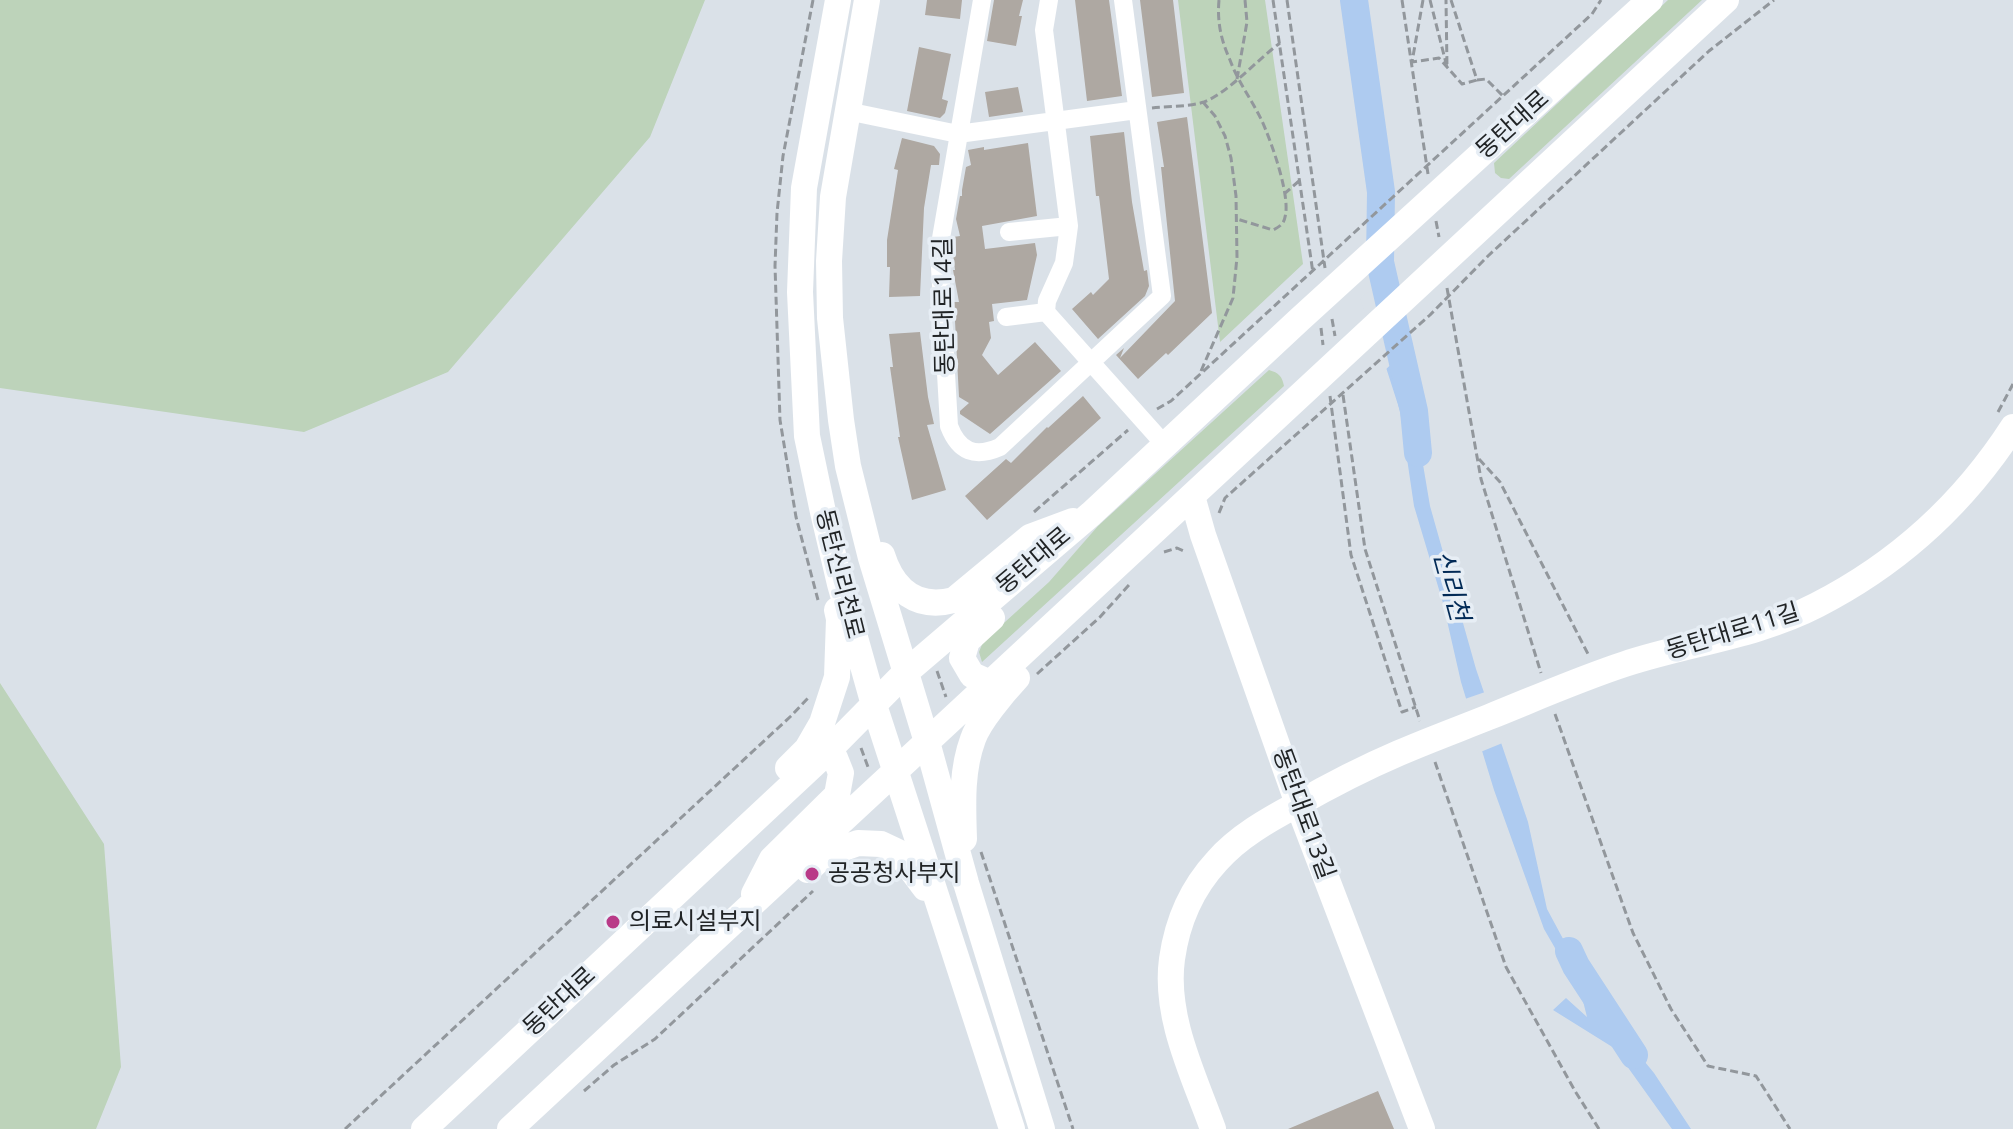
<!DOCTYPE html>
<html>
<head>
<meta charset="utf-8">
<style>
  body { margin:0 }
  canvas { display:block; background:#dae1e8 }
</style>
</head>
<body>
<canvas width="2013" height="1129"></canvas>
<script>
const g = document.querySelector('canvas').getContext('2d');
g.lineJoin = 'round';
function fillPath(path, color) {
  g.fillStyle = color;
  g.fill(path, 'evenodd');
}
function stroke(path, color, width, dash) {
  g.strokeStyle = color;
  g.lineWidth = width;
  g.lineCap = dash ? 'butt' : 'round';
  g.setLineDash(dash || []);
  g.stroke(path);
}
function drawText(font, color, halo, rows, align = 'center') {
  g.font = font + ' "Open Sans","Noto Sans KR",sans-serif';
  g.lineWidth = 7;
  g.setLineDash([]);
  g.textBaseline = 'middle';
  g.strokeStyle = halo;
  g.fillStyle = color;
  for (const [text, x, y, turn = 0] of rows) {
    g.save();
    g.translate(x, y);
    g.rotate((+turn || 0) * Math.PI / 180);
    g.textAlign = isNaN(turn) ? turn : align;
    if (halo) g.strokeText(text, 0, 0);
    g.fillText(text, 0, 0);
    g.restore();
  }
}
const green = new Path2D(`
  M0,0H705L650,137L448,372L304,432L0,388Z
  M1178,0H1265L1303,264L1220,342Z
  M1668,0H1702L1509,179L1501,178L1495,173L1494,163Z
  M1269,370C1279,373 1282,376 1284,386L982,662L979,652L983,642L1049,582L1098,526Z
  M0,683L104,844L121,1067L96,1129H0Z`);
const water = new Path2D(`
  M1377,291L1414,411L1430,506L1476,669L1528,822L1547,909L1583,976L1613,1023L1654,1073L1691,1129H1672L1614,1048L1553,1010L1566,998L1587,1017L1581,993L1544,929L1494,790L1461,682L1443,603L1414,506L1400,411L1364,299Z`);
const pier = new Path2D(`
  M1375,287L1380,289L1401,355L1383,372L1360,299L1362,296Z
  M1488,691L1505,742L1478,753L1462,700Z`);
const river = new Path2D(`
  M1354,0L1381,192L1380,262L1414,411L1418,453
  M1569,951L1576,966L1634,1055`);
const building = new Path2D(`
  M927,0H962L960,19L925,15Z
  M994,0H1023L1019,16H1022L1016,46L987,41Z
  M1075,0H1109L1122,96L1087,101Z
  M1140,0H1173L1184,93L1152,97Z
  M919,47L951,54L942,99L948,101L945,113L940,118L907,111Z
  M1018,87L1023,112L989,117L985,92Z
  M1187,117L1212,313L1168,355L1166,353L1138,379L1116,355L1124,348L1120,358L1175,301L1161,167H1164L1157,122Z
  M1124,132L1132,202L1144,271L1147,270L1149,286L1145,296L1098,339L1072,309L1091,292L1093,295L1109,279L1099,196H1096L1090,136Z
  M902,138L934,146L940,154L939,165H931L924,208L920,296L889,297L890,267H887V240L898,170L894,169Z
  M1028,143L1037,216L982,226L985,249L1035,243L1037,255L1027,300L992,304L994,321L989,322L991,338L982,355L998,375L1035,342L1061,371L990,434L960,414V411L969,403L959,397L954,302H959L953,270H955L952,245L953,237L960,236L956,219L960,196H962V190L966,167L971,165L968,150L984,147V150Z
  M920,332L928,397L934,424L927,425L946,490L912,500L898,437H900L890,367H893L889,334Z
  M1083,396L1101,418L987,520L965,496L1006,459L1011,463L1047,427L1048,428Z
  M1378,1091L1394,1129H1288Z`);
const path = new Path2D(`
  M813,0L783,156L777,213L775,266L780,420L796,517L818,600
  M1219,0C1217,22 1221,40 1230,60C1238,82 1252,100 1262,121C1271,141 1291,196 1285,217C1284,224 1279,227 1273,230L1237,219
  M1273,0L1313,273
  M1287,0L1325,268
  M1402,0L1428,174
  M1423,0L1412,62L1439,58L1462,84L1477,80
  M1430,0L1447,67L1446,0
  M1451,0L1477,80L1486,79L1503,96
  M1237,79L1247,22L1245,0
  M1152,108C1169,106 1188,107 1204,102C1228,93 1258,59 1280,43
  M1284,194L1299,181
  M1436,221L1439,237
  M1447,288L1481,479L1541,673
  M1332,319L1335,336
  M1321,328L1323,345
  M1201,371L1233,298L1237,257L1236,196L1231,158L1225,136L1215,116L1203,102
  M1343,395L1365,549L1420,721
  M1330,396L1351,555L1402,712L1416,707
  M1157,409L1171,401L1592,14L1601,0
  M1998,412L2013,384
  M1479,459L1500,482L1588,654
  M1034,512L1128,430
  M1219,513L1225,498L1430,315L1488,256L1709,51L1774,0
  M1164,552L1177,548L1186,552
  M937,671L946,697
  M1037,674L1100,617L1129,585
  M1555,714L1633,933L1671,1009L1708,1066L1756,1076L1790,1129
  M861,748L868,767
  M1435,762L1506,967L1575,1091L1599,1129
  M981,852L1073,1129
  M584,1091L614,1065L655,1039L813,891
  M345,1129L791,716L808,698`);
const street = new Path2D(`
  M982,0L939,250L949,426C959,452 975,458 1000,447L1162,296L1123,0
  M1049,0L1044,30L1069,226L1064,263L1047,301L1046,312L1165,445
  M847,111L958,134L1137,110
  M1009,232L1069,226
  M1006,317L1046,312`);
const secondary = new Path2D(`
  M838,0L804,188L800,292L807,436L823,512L840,584L874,705L1012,1129
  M867,0L833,197L829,261L830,318L841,420L848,466L871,558L927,742L966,883L1042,1129
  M1192,496L1203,535L1298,804L1422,1129
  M882,555C893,590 917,610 954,600L1030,537L1073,521
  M990,683L972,675L962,658L967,641L992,618
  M788,768L807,749L822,723L837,677L839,619L837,610
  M964,839C963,806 961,771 973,739C979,721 1004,692 1017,678
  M808,870L824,855L858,843L881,844L898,852L925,888
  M754,894L772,859L837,795L841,773L835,758L825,754
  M424,1129L825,754L905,673L1091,514L1299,320L1650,0
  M510,1129L1726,0
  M1213,1129C1194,1076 1164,1017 1172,959C1177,923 1192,888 1217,861C1238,837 1268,820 1296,805C1329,786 1364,768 1399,753C1429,740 1459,729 1489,717C1534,699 1579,679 1625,664C1689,643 1757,636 1817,605C1897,564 1964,503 2013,427`);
const markers = [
  [812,874,8,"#b93a88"],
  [613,922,8,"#b93a88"]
];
const streetNames = [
  ["동탄대로",1513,125,-42],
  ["동탄대로14길",945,306,-91],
  ["동탄대로",1034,561,-40],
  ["동탄신리천로",839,574,76],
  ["동탄대로11길",1733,632,-17],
  ["동탄대로13길",1303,814,70],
  ["동탄대로",560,1002,-43]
];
const poiNames = [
  ["공공청사부지",828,874],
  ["의료시설부지",629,922]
];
const waterNames = [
  ["신리천",1450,586,75]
];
fillPath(green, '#bdd3ba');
fillPath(water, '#aecbf0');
fillPath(pier, '#dae1e8');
stroke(river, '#aecbf0', 28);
fillPath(building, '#aea8a2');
stroke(path, '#92979c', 3, [8, 4]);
stroke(street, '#fff', 18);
stroke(secondary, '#fff', 26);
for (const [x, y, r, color] of markers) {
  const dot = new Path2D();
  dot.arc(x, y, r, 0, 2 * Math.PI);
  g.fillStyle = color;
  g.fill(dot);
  stroke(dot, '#e7eef5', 3);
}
drawText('24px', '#212426', '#e7eef5', streetNames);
drawText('24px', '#212426', '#e7eef5', poiNames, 'left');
drawText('italic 26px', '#022a56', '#e7eef5', waterNames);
</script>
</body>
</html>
